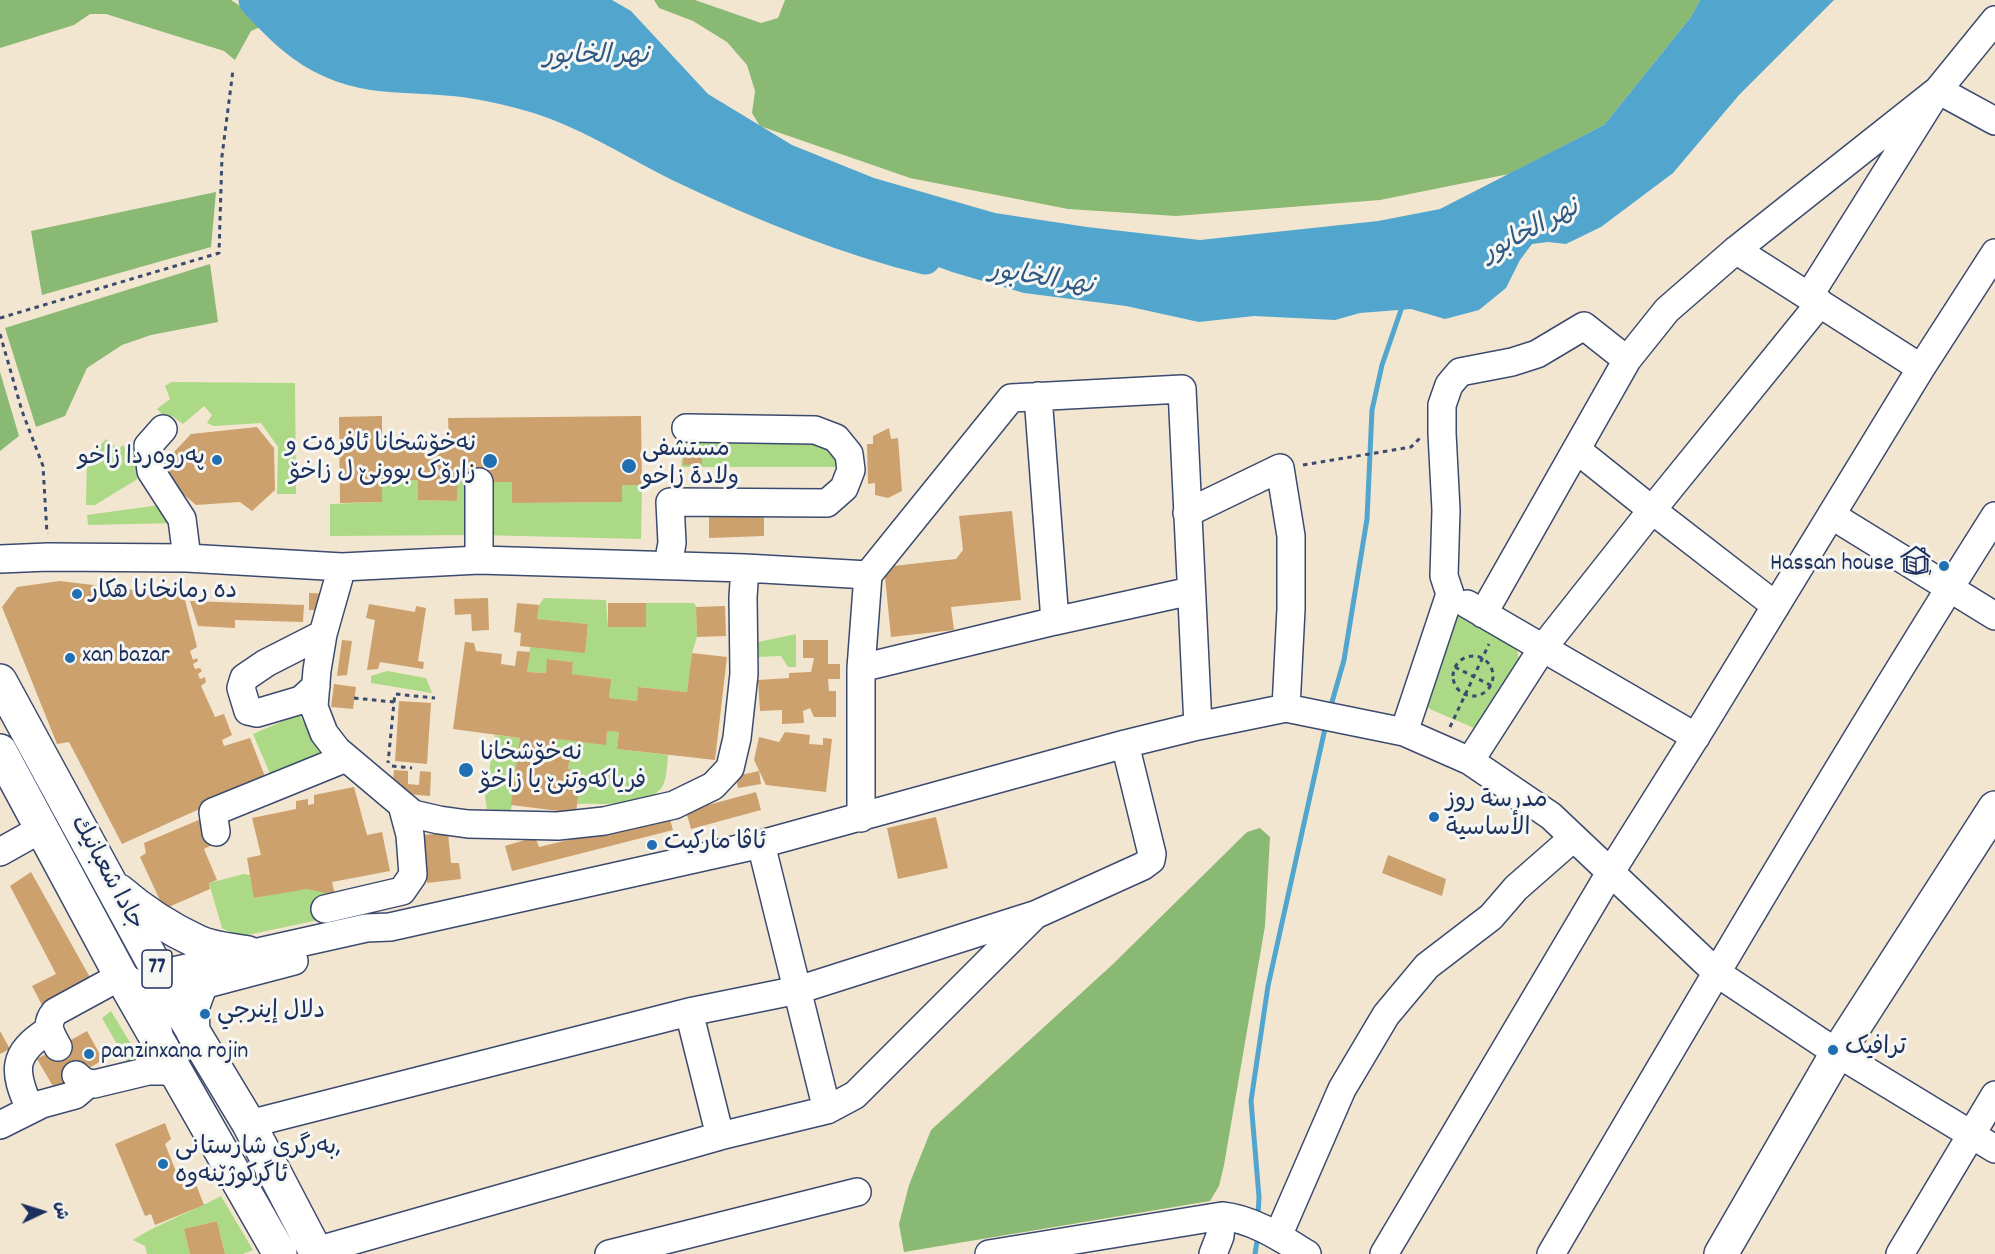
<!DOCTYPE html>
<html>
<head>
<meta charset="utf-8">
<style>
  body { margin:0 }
  #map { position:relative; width:1995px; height:1254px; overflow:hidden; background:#f3e6d1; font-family:Dekko,"Playpen Sans Arabic",sans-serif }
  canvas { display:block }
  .north { position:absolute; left:12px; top:1182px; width:60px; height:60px; -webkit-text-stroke:4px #f6f6f2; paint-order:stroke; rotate:86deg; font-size:16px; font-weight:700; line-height:24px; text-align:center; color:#1b2f5e }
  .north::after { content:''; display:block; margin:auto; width:21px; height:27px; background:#1b2f5e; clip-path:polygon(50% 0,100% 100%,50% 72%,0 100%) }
</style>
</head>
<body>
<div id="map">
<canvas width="1995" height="1254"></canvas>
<div class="north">ش</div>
</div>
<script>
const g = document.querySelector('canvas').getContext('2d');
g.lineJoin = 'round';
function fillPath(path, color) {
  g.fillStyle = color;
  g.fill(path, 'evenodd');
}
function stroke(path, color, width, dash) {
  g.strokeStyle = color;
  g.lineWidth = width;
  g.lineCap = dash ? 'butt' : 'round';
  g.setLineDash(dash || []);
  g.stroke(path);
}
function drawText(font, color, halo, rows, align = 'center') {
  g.font = font + ' Dekko,"Playpen Sans Arabic",sans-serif';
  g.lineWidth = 6;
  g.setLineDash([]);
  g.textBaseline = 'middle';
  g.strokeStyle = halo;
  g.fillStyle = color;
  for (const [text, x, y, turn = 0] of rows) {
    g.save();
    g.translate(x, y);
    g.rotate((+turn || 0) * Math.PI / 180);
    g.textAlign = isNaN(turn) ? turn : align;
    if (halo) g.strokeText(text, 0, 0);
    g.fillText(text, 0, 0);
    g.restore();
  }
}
const green = new Path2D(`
  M171,382L295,383L296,494H277L278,447L261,423L214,426L207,423L212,415L204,406L183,424L172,416L167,419L157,409L170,399L165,386Z
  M684,437L824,440L838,463L837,467H681Z
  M106,439L118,449L123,445L126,449L134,453L142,471L136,480L95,505H86L87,459Z
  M418,480V500L457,501L458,482H512V503L622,502V485H642L641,539L479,535L330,536V504L382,502V481Z
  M167,504L179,523L88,525L87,515Z
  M544,598L606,600L608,627H646V603H694L696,607L697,637L692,653L687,692L638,687L637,701L609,698L610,679L572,674L573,662L548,659L546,673L527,672L530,647L585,652L588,624L537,619L539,605Z
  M1459,615L1465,616L1517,650L1519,659L1481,724L1474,728L1432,710L1427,707V703L1454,617Z
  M796,634V667H788L781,656L757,657L758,642Z
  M387,671L426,678L432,693L371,683V676Z
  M299,714L322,757L271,776L253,734Z
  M607,731L619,732L617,749L668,755C667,763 667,775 664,783C654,809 600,803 577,804L581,771L568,769L570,755L555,754L557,739L606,744Z
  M495,735L520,738L511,811L487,809L485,796Z
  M244,874L250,875L255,898L306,888L335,895L328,918L238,937L222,928L209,883Z
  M111,1011L142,1062L131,1069L102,1018Z
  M221,1196L253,1250L243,1254H225L217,1221L184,1229L190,1254H147L145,1246L133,1240C161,1222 192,1212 221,1196Z`);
const forest = new Path2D(`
  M0,0H231L267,24L251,31L235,60L224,51L106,14H90L74,25L0,48Z
  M654,0H695L761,23L778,18L785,0H1700L1691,17L1604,125L1509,174L1380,200L1176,216L1068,209L910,178L760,126L752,113L755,91L747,65L727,42L693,21L659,8Z
  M216,192L211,247L42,295L31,231Z
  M210,264L218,322L151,335L122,345L87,368L65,416L36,427L5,328Z
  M0,372L19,436L0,451Z
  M1260,828L1270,837L1265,926L1224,1165L1219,1186L1210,1201L904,1252L899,1224L909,1185L931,1130L1112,965L1247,832Z`);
const water = new Path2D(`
  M266,0H612L631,11L708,94L792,145L874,178L995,213L1087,227L1200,240L1378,221L1440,209L1604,125L1691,17L1700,0H1834L1739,95L1673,173L1601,227L1566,244L1548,242L1532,244L1520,260L1506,288L1479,310L1445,319L1411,309L1360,313L1335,320L1254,316L1199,322L1126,306L1024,293L952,272L830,227L728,176L603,121L505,88L348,66L301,32Z`);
const stream = new Path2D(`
  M1330,709L1344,660L1367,519L1372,410L1382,365L1403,304
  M1258,1217L1259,1197L1251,1101L1268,986L1326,724
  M1255,1254L1258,1235`);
const river = new Path2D(`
  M255,0C278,25 300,48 332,62C369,79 408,75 447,79C479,81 511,89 541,98C590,114 633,142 679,165C758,203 840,237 925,258`);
const building = new Path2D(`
  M382,416V442H449L448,418L641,416L642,485H622V502L512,503V482H458L457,501L418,500V480L382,481V502L340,503L339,417Z
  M257,427L274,448L275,490L252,511L240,502L196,505L156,471L191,434Z
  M889,428L891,439L898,438L902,491L888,498L875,495V483L868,484L867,444H873V436Z
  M684,455H702V465H683Z
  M1012,511L1021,600L951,607L954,630L891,637L884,567L956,559L963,550L959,516Z
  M764,513V536L709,538V514Z
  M60,581L184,596L197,647L190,651L193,660L197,658L198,661L193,664L195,669L200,668L202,671L198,674L200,679L205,677L206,682L201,686L215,717L224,714L232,735L222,740L224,746L250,738L266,779L122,844L69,742L57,744L2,607L17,587Z
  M309,593L342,594L341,611L309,610Z
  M488,598L489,630L472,631L471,614L455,615L454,599Z
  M190,601L304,605L303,622L235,620V628L198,626Z
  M517,603L539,605L537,619L588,624L585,653L520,646L521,633L514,632Z
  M608,603H646V627H608Z
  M369,604L415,612L416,606L426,608L418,661L424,662L423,669L380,662L378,669L367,670L375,620L366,618Z
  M725,606L726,636L697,637L696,607Z
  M342,640L352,641L347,675L337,676Z
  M803,640H828V664H840V679H828L829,691H836V717H814L810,708L803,711L804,723L782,724V710L760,711L758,680L789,678V673L811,672L814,658H803Z
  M465,642L474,643L476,651L502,654L501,664L515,666L517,651L530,652L527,672L546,673L547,659L573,662L572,674L611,679L609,698L637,701L638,687L687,692L692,653L727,657L715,760L617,749L619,732L607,731L606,745L557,739L555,754L570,755L568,769L581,771L576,813L511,805L520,738L453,729Z
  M334,684L356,687L353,709L331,707Z
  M399,701L431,703L427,764L395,761Z
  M785,732L810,735L809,744L823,745V738L832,739L826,792L766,785L754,760L759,737L779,742Z
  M394,770L408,771V784L419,785L420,771L431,772L430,796L392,793Z
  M759,771L761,784L738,788L736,776Z
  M354,787L367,835L382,832L390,871L332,882L335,895L307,889L254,898L247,858L261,855L252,818L296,809V801L308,799V805L314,804V795Z
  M756,792L761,810L691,829L686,811Z
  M669,816L673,830L512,871L505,846L535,837L539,847Z
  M936,817L948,868L898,879L887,828Z
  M201,819L212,845L204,849L217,880L209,883L210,889L164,909L140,857L146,853L144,843Z
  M448,833L451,863H459L461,879L427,883L422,835Z
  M1388,855L1446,879L1442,896L1382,873Z
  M31,872L92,981L43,1007L32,986L56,974L10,886Z
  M0,1031L10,1049L0,1054Z
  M87,1031L103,1060L54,1088L37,1059Z
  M165,1123L171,1139L165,1144L181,1184L194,1179L204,1205L155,1225L151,1214L145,1216L115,1144Z
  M217,1221L225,1254H190L184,1229Z`);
const path = new Path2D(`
  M0,318L219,253L222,156L233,70
  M0,334L22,411L43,466L47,534
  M1303,465L1411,447L1420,438
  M1453 676a20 20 0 1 1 40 0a20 20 0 1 1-40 0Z
  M1455,667L1492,686
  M354,698L394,702L388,763
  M394,702L395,694L435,698
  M1450,727L1489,644
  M392,766L412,768`);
const minor = new Path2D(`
  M1938,90L1995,121
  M1736,250L1921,368
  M1809,296L1938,90L1995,20
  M1038,396L1055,621L1191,591
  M163,429L148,446L151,471L182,519L187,558
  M1577,450L1652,510L1776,606
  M1187,513L1280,468L1291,536V609L1286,708
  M1831,515L1995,616
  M0,559L48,557L187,558L342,567L479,560L745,568L868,575
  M479,560V482
  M668,565L672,543L670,502L827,503L844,488L851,470L849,454L836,438L815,430L686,428
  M342,567L323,634L317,670L314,707L324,733L337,750L413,814L439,820L468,824L558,826L604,821L674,805L713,786L730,768L737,738L744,674L743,597L745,568
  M1467,604L1696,737
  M1483,614L1627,360L1667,310L1736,250L1938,90
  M861,668L1055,621
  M316,686L301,700L257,713L248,711L241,688L244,678L266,663L323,634
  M1404,732L1450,594L1444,576L1446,510L1442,433V405L1449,385L1460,372L1512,362L1537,354L1584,326L1627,360
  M1470,761L1542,649L1652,510L1820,303
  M861,818V668L868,575L1011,398L1182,389L1198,726
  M216,832L213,812L346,758
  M761,844L827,1110
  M0,852L41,829
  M325,909L402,891L413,875L410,835L402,805
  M180,991L294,961
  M689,1012L720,1136
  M159,1038L154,992L160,974L366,928L390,927L761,844L1125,744L1198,726L1286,708L1404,732L1470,761L1551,816L1717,973L1837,1053L1995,1149
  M58,1047C51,1034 44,1025 55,1012L121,976L138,985
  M76,1075L84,1082L94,1084L148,1071H175
  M30,1109C13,1071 11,1054 49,1030
  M249,1124L689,1012L798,990L1037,914L1143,866L1151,860L1152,854L1125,744
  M0,1125L42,1104L75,1095L89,1083
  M1278,1236L1342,1089L1386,1015L1427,966L1491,917L1516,888L1573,838
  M316,1251L720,1136L827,1110L855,1095L1034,916
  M609,1254L857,1192
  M989,1254L1222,1216C1253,1219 1281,1238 1307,1254
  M1213,1254L1220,1236L1222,1216
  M1384,1254L1610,873L1703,725L1921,368L1995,253
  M1551,1254C1696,1007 1841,759 1995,516
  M1900,1254L1995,1095`);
const major = new Path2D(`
  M1721,1254L1836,1055L1995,808`);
const highway = new Path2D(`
  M0,681L170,993L249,1124L317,1254
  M0,751L121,976L280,1254
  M119,891C142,911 170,929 198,942C213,949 232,950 248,953
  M193,1032L192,1008L200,986`);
const markers = [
  [217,460,6,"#1f6fb2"],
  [490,461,8,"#1f6fb2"],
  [629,466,8,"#1f6fb2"],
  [1944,566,6,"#1f6fb2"],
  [77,594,6,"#1f6fb2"],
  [70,658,6,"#1f6fb2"],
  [466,770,8,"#1f6fb2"],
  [1434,817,6,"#1f6fb2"],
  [652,845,6,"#1f6fb2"],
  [205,1014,6,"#1f6fb2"],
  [1833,1050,6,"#1f6fb2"],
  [89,1054,6,"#1f6fb2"],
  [163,1164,6,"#1f6fb2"]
];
const shields = [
  [157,969,30]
];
const shieldNames = [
  ["77",157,969]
];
const poiNames = [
  ["نەخۆشخانا ئافرەت و",476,447,"right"],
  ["زارۆک بوونێ ل زاخۆ",476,475,"right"],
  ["مستشفى",642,452],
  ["ولادة زاخو",642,480],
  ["په‌روه‌ردا زاخو",205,460,"right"],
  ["Hassan house 🏠",1932,566,"right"],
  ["ده رمانخانا هكار",89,594],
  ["xan bazar",82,658],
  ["نه‌خۆشخانا",480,756],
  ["فرياكه‌وتنێ يا زاخۆ",480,784],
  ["مدرسة روز",1446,803],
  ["الأساسية",1446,831],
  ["ئاڤا ماركيت",664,845],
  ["دلال إينرجي",217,1014],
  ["ترافیک",1845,1050],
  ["panzinxana rojin",101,1054],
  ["بەرگری شارستانی,",175,1150],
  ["ئاگرکوژێنەوە",175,1178]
];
const streetNames = [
  ["جادا شعبانيك",105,874,61]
];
const waterNames = [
  ["نهر الخابور",596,58],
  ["نهر الخابور",1532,233,-28],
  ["نهر الخابور",1041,281,9]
];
fillPath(green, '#acd985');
fillPath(forest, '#89b972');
fillPath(water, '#52a6ce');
stroke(stream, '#52a6ce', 5);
stroke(river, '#52a6ce', 33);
fillPath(building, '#cca16d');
stroke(minor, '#3b4a6f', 30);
stroke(major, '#3b4a6f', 36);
stroke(highway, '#3b4a6f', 36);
stroke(path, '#3b4a6f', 3, [4.5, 4.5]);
stroke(minor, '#fff', 27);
stroke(major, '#fff', 33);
stroke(highway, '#fff', 33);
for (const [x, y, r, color] of markers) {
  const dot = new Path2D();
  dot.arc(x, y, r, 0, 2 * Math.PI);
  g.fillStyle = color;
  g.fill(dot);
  stroke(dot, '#f6f6f2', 2);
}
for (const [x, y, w] of shields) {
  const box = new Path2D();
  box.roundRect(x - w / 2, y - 19, w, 38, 4.5);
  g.fillStyle = '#f6f6f2';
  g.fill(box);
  stroke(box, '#1b2f5e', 1.5);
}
drawText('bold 22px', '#1b2f5e', null, shieldNames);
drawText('24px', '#1b2f5e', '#f6f6f2', poiNames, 'left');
drawText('24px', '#1b2f5e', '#f6f6f2', streetNames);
drawText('italic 26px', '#2e5985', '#f6f6f2', waterNames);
</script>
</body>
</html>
